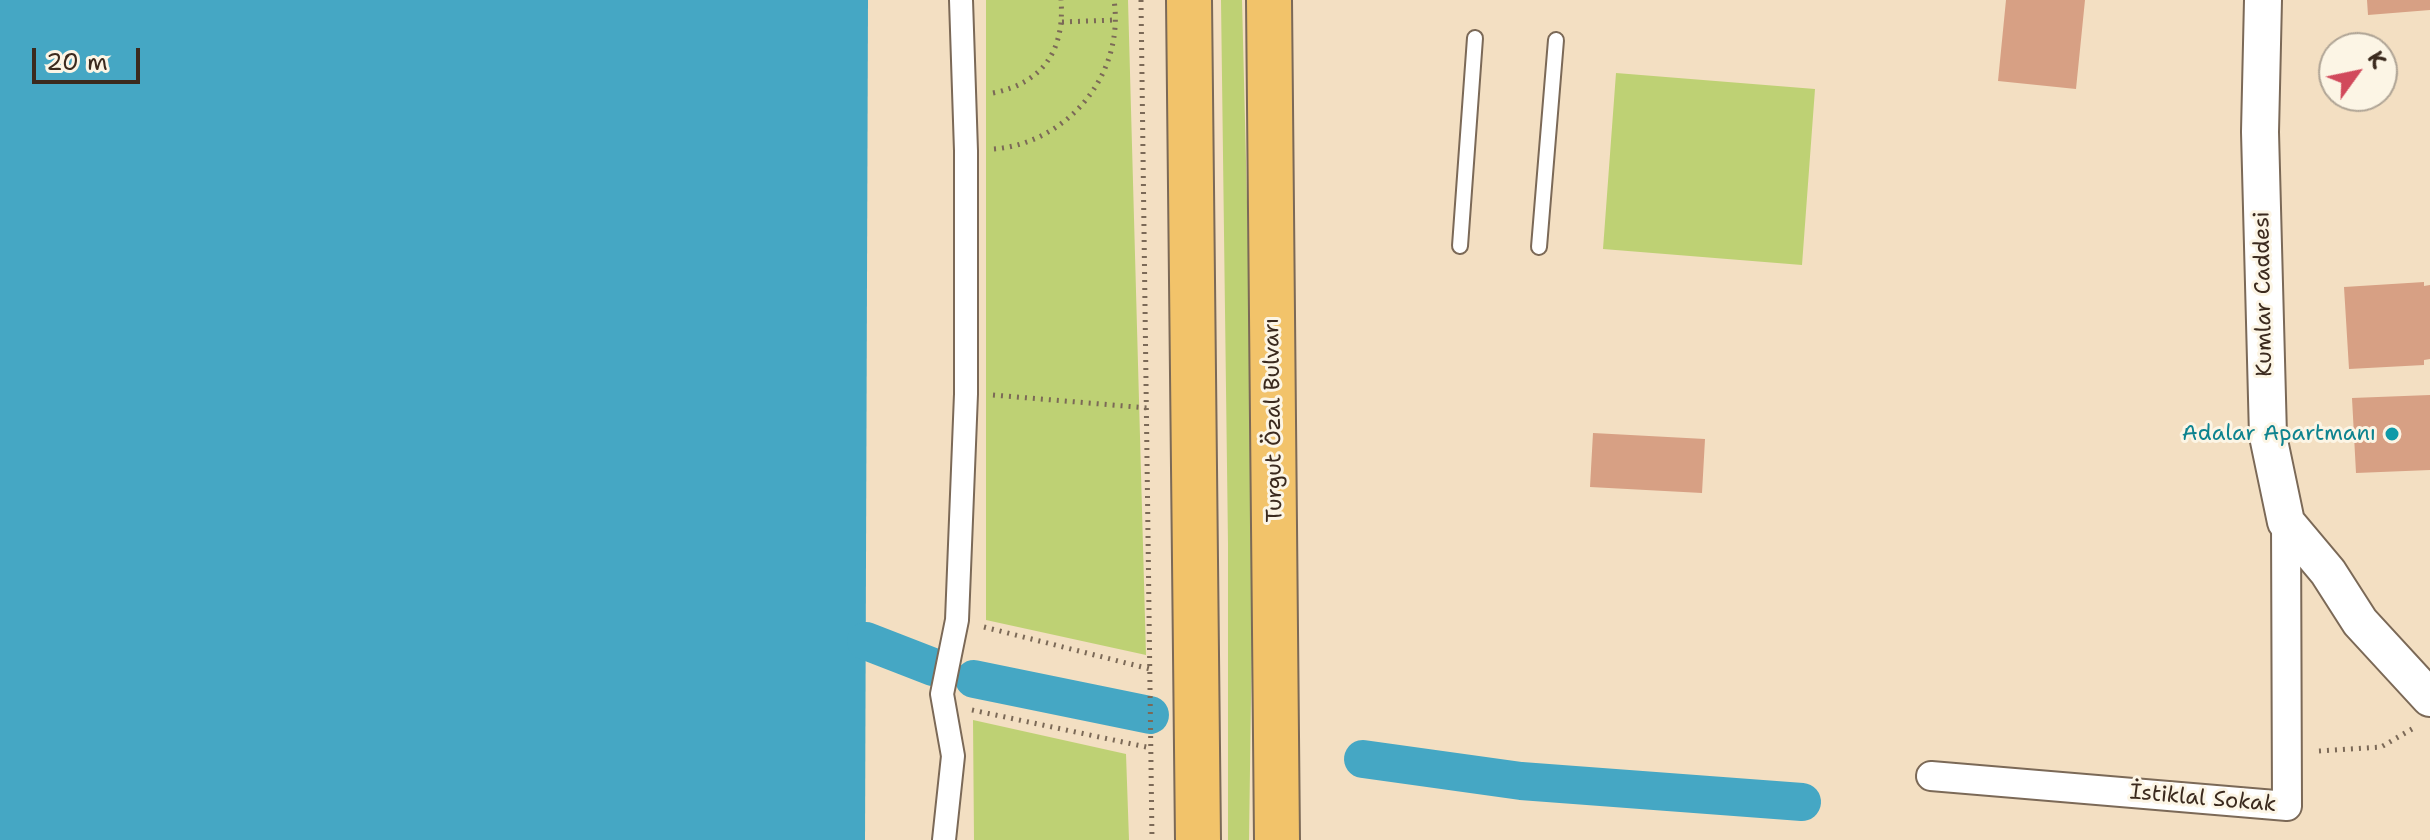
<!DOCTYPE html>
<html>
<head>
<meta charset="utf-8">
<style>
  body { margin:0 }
  #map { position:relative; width:2430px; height:840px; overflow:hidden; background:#f3dfc2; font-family:"Shantell Sans",sans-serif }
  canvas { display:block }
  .north { position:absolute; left:2318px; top:32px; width:80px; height:80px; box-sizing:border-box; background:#fcf5e5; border:2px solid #afa495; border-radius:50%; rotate:57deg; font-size:22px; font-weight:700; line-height:32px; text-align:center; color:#3b2a1e }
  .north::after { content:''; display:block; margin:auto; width:28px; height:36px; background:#d1495b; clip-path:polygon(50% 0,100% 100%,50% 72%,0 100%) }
  .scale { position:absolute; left:32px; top:48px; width:108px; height:36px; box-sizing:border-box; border:4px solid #3b2a1e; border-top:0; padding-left:10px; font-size:24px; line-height:28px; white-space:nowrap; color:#3b2a1e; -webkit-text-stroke:6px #fcf5e5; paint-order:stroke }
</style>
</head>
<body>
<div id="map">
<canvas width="2430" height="840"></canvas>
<div class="north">K</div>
<div class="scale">20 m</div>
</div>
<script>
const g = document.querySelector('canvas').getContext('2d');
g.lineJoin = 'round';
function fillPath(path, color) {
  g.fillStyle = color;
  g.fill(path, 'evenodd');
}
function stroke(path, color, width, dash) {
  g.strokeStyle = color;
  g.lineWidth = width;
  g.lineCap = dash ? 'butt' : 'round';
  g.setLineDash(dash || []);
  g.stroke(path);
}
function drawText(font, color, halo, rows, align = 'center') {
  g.font = font + ' "Shantell Sans",sans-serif';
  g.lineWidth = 6;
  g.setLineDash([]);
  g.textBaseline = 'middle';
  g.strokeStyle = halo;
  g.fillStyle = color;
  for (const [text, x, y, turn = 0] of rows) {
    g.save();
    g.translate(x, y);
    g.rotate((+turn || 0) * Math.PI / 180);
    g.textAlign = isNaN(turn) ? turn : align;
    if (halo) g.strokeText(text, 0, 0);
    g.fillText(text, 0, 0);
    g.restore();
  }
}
const green = new Path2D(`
  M986,0H1128L1146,655L986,620Z
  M1221,0H1242L1254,485L1249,840H1228V544Z
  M1616,73L1815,89L1802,265L1603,249Z
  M973,720L1126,754L1129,840H974Z`);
const water = new Path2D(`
  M0,0H868L865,840H0Z`);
const canal = new Path2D(`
  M866,641L933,667
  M974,679L1150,715
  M1363,759L1521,781L1802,802`);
const building = new Path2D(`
  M2006,0H2085L2076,89L1998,81Z
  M2367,0H2430V10L2368,15Z
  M2424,282V286L2430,285V359L2424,360V365L2349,369L2344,287Z
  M2430,395V470L2356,473L2352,398Z
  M1593,433L1705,439L1702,493L1590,487Z`);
const path = new Path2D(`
  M1141,0L1152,840
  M1062,22L1115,20
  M993,93C1043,83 1065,50 1061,0
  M994,149C1068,143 1125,74 1114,0
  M993,395L1148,408
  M984,627L1150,669
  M972,710L1151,748
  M2319,751L2381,747L2412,729`);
const service = new Path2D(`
  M1460,246L1475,38
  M1539,247L1556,40`);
const pedestrian = new Path2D(`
  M944,840L953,756L942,694L957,620L966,394V151L961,0`);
const minor = new Path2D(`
  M1931,776L2287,806L2286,522`);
const tertiary = new Path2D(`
  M2263,0L2260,132L2268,436L2286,522L2328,572L2360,622L2430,698`);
const trunk = new Path2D(`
  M1189,0L1198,840
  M1269,0L1277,840`);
const markers = [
  [2392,434,8,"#0f9aa8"]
];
const streetNames = [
  ["Kumlar Caddesi",2264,294,-91],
  ["Turgut Özal Bulvarı",1274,420,-91],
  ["İstiklal Sokak",2203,799,5]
];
const cultureNames = [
  ["Adalar Apartmanı",2376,434]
];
fillPath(green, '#bed174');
fillPath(water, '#45a7c4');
stroke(canal, '#45a7c4', 38);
fillPath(building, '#d7a084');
stroke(service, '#7b6957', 18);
stroke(pedestrian, '#7b6957', 26);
stroke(minor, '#7b6957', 32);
stroke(tertiary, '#7b6957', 40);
stroke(trunk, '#7b6957', 48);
stroke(path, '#7b6957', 5, [2, 6]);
stroke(service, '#fff', 14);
stroke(pedestrian, '#fff', 22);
stroke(minor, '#fff', 28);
stroke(tertiary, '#fff', 36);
stroke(trunk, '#f2c36a', 44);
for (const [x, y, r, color] of markers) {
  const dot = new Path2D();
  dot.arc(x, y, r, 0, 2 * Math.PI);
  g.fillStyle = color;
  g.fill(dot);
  stroke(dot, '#fcf5e5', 3);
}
drawText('22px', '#3b2a1e', '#fcf5e5', streetNames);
drawText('22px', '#0d838f', '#fcf5e5', cultureNames, 'right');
</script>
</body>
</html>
